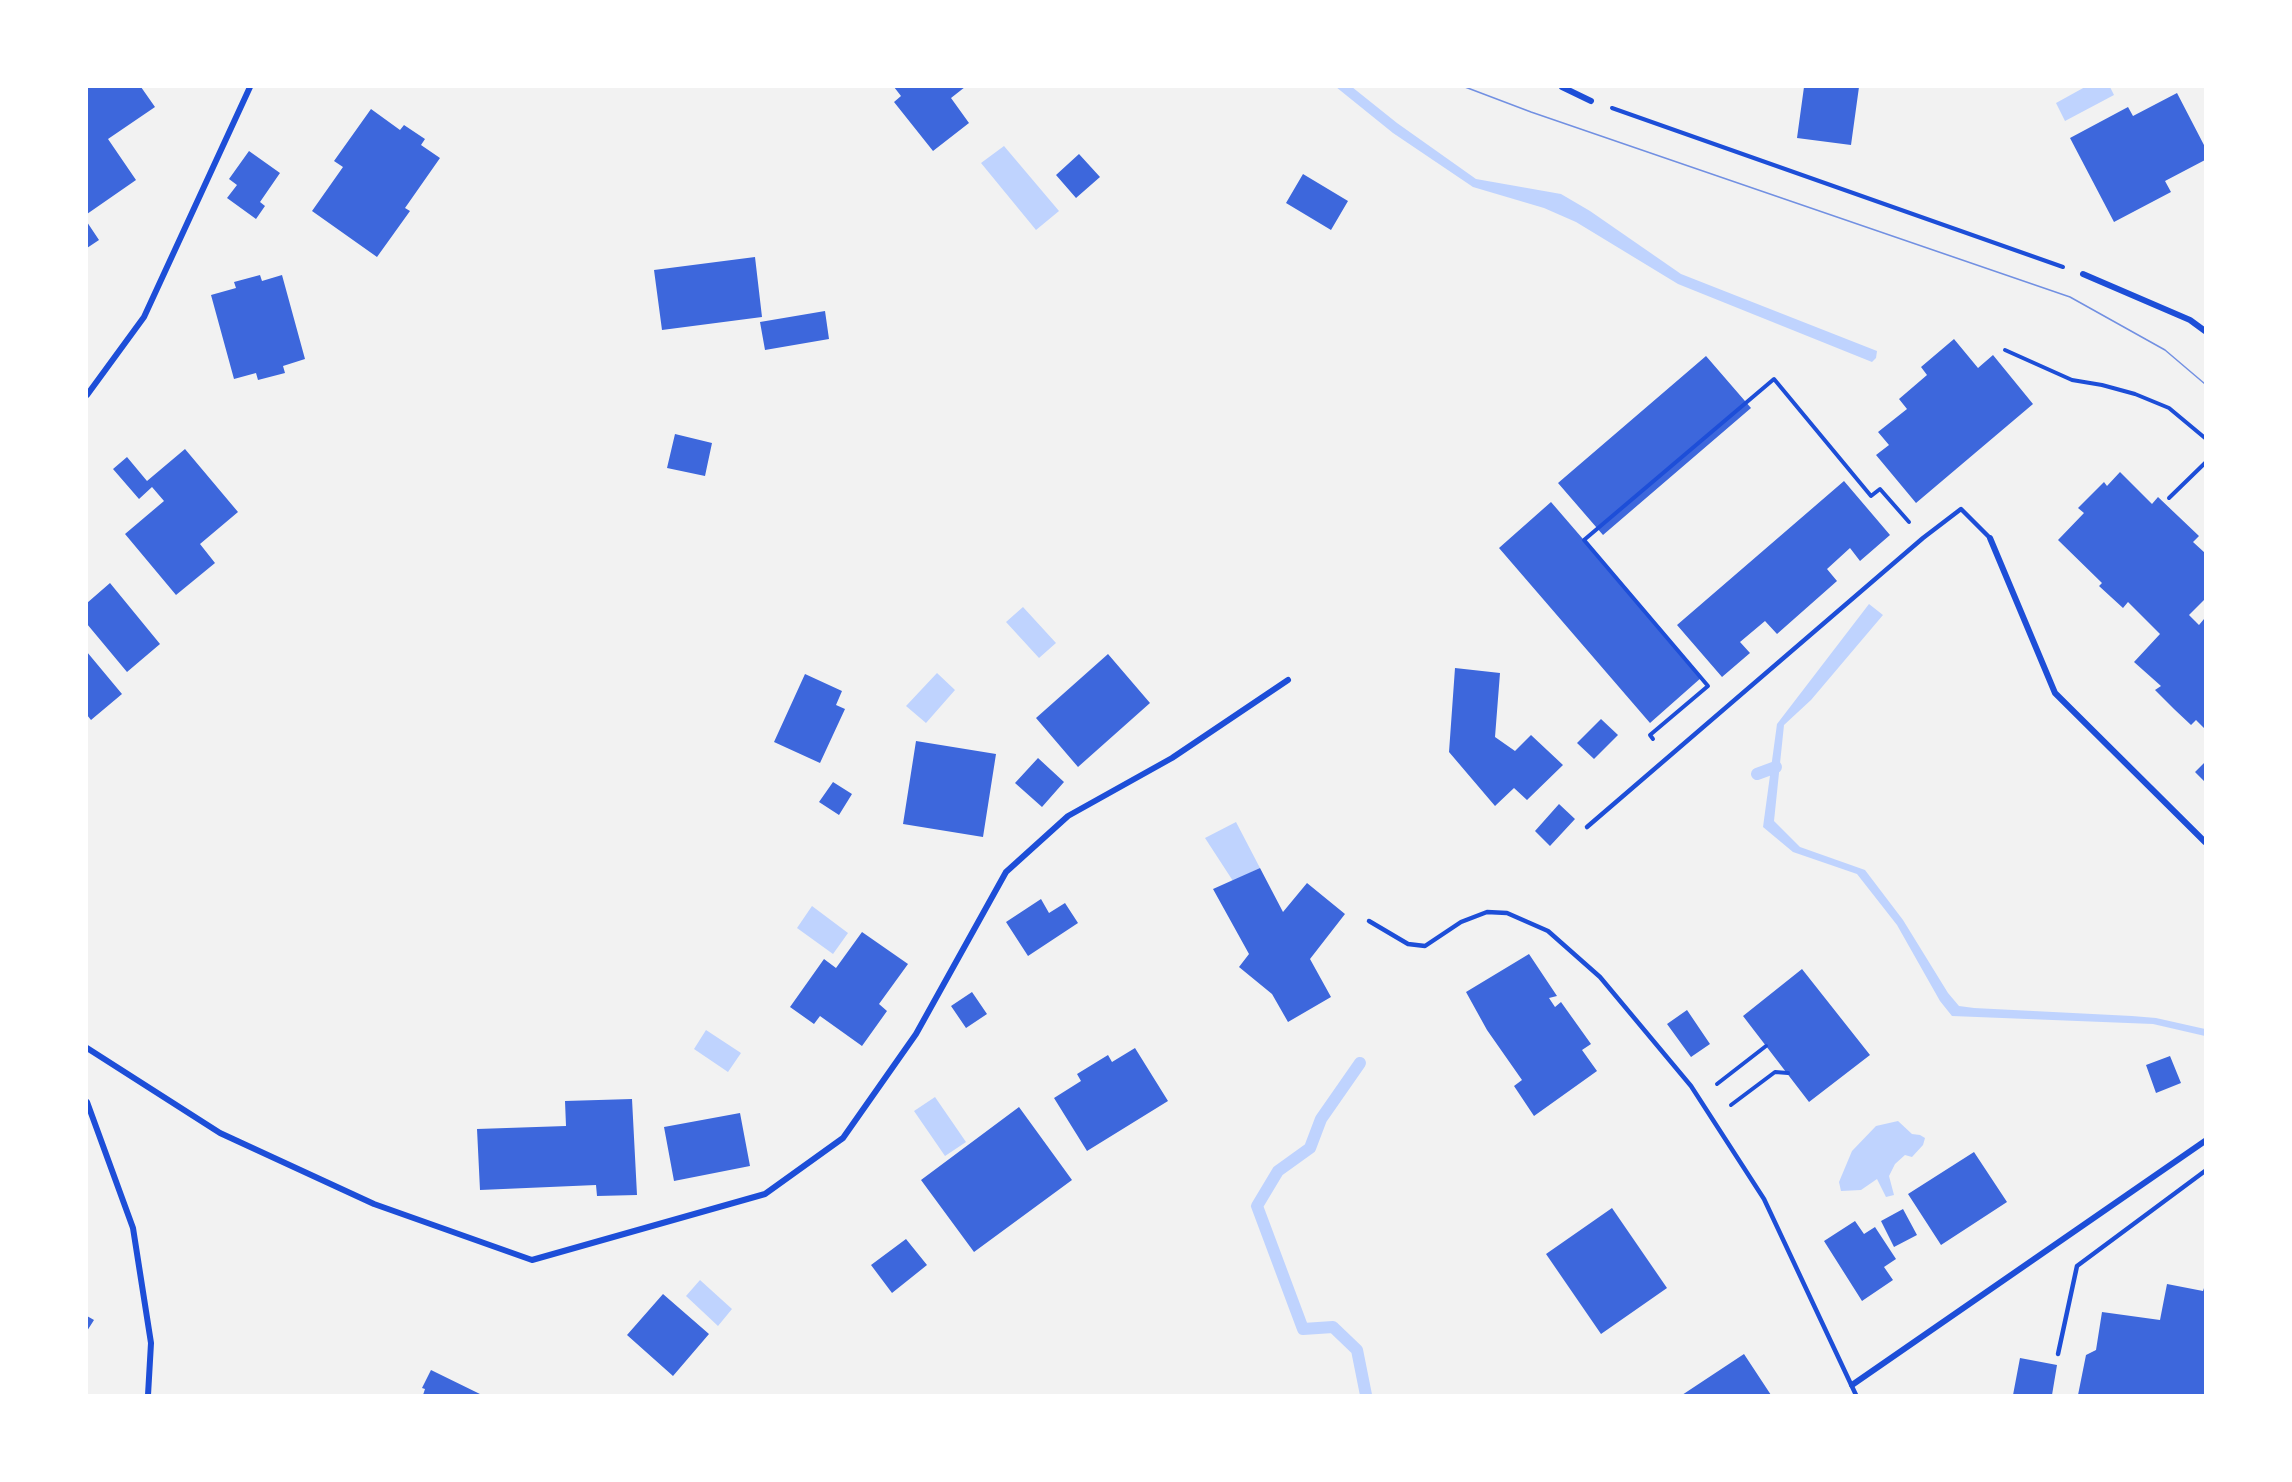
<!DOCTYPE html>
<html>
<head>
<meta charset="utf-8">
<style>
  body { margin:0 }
  #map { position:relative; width:2292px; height:1482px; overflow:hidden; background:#f2f2f2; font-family:"Exo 2",sans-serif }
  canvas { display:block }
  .frame { position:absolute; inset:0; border:88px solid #fff; pointer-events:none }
</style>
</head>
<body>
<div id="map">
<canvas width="2292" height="1482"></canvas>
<div class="frame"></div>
</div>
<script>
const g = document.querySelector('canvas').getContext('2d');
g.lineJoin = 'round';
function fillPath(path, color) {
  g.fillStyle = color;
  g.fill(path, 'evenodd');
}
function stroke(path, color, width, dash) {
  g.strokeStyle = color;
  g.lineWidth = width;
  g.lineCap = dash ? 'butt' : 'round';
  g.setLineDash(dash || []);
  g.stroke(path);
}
const water = new Path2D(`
  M1336,87H1352L1397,123L1476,179L1561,194L1590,211L1681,274L1877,351L1876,358L1872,362L1678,284L1576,222L1544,208L1473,187L1393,133Z
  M2085,87H2110L2114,95L2065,121L2056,103Z
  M1004,146L1059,211L1036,230L981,163Z
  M1869,604L1883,615L1811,700L1784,725L1774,821L1800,847L1865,870L1903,920L1948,993L1959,1006L1974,1008L2132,1016L2156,1018L2205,1029V1036L2153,1024L1952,1016L1940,1001L1897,925L1857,874L1793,852L1763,827L1777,724Z
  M1023,607L1056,643L1039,658L1006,622Z
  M937,673L955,690L926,723L906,706Z
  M1236,822L1260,868L1233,881L1205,838Z
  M812,906L848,933L833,954L797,928Z
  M706,1030L741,1053L728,1072L694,1049Z
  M935,1097L966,1142L945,1156L914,1111Z
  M1898,1121L1912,1134L1920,1135L1925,1138L1923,1145L1912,1157L1905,1155L1895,1164L1889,1176L1894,1195L1886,1197L1877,1179L1861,1190L1841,1191L1839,1182L1852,1151L1876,1126Z
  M700,1280L732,1309L718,1326L686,1296Z`);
const stream = new Path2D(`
  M1757,774L1776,767
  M1360,1063L1321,1119L1310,1148L1278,1171L1257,1206L1303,1329L1333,1327L1357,1350L1366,1395`);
const building = new Path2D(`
  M87,87H141L155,107L108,139L136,180L87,214Z
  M894,87H965L951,98L969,123L933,151L894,102L901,96Z
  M1804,87H1859L1851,145L1797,138Z
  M2177,93L2205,147V160L2165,181L2171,192L2114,222L2070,138L2128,107L2133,116Z
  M371,109L400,130L404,125L425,139L421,145L440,158L405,208L410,211L377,257L312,211L343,167L334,161Z
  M249,151L280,173L260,202L265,206L256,219L227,198L237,185L229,179Z
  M1079,154L1100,177L1076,198L1056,175Z
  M1303,174L1348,201L1331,230L1286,203Z
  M87,222L99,240L87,248Z
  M755,257L762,317L662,330L654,270Z
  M260,275L262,281L282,275L305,359L283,366L285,373L258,380L256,373L234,379L211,295L236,288L234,282Z
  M825,311L829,339L765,350L760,322Z
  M1954,339L1978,368L1993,355L2033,404L1916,503L1876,455L1889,445L1878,432L1907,409L1899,399L1927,375L1921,367Z
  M1706,356L1751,408L1603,535L1558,483Z
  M675,434L712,443L705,476L667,468Z
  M185,449L238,512L200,544L215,563L176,595L125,534L164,501L152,487L139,499L113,469L127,457L147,481Z
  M2120,472L2152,504L2158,497L2199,536L2193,542L2205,553V599L2189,615L2199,625L2204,619L2205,621V729L2196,720L2191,725L2174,709L2155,690L2161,686L2134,662L2160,634L2128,602L2123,608L2099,586L2102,583L2058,540L2084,513L2078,508L2104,482L2107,486Z
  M1844,481L1890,535L1860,561L1850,548L1827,569L1837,581L1777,634L1765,621L1740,642L1750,653L1722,677L1677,625Z
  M1551,502L1702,677L1650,723L1499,548Z
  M110,583L160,644L127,672L87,624V603Z
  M87,652L122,694L91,720L87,715Z
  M1108,654L1150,703L1078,767L1036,718Z
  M1455,668L1500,673L1495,737L1515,751L1531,735L1563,765L1527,800L1514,788L1495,806L1449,752Z
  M805,674L842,691L836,705L845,709L820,763L774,742Z
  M1601,719L1618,735L1594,759L1577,743Z
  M916,741L996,754L983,837L903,824Z
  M1038,758L1064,782L1042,807L1015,783Z
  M2205,762V782L2195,772Z
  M833,782L852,794L839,815L819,802Z
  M1559,804L1575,819L1550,846L1535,831Z
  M1260,868L1283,912L1307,883L1345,914L1310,959L1331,997L1288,1022L1272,994L1239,967L1249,954L1213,889Z
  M1041,899L1049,913L1065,903L1078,923L1028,956L1006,922Z
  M862,932L908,964L879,1004L887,1011L862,1046L820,1016L814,1024L790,1007L824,959L836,968Z
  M1529,954L1557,996L1549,998L1555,1007L1561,1002L1591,1044L1582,1050L1597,1071L1534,1116L1514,1086L1522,1080L1487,1030L1466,992Z
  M1802,969L1870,1055L1809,1102L1743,1016Z
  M972,992L987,1014L966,1028L951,1006Z
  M1687,1010L1710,1044L1691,1057L1667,1024Z
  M1135,1048L1168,1101L1087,1151L1054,1098L1081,1081L1077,1074L1108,1055L1112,1062Z
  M2170,1056L2181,1083L2156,1093L2146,1065Z
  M632,1099L637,1195L597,1196L596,1185L480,1190L477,1129L566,1126L565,1101Z
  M1019,1107L1072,1180L974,1252L921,1180Z
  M740,1113L750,1166L674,1181L664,1127Z
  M1974,1152L2007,1202L1941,1245L1908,1194Z
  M1612,1208L1667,1288L1601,1334L1546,1254Z
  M1903,1209L1917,1235L1894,1247L1881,1221Z
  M1855,1221L1864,1234L1875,1227L1896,1259L1884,1267L1893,1280L1862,1301L1824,1241Z
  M906,1239L927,1265L892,1293L871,1265Z
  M2167,1284L2203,1291L2205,1285V1395H2078L2086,1355L2096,1350L2102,1312L2160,1320Z
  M663,1294L709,1334L673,1376L627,1335Z
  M87,1316L94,1320L87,1331Z
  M1744,1354L1771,1395H1682Z
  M2020,1358L2057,1365L2052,1395H2013Z
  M431,1370L482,1395H423L425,1389L422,1388Z`);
const path = new Path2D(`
  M1612,108L2063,267
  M2005,350L2072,380L2102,385L2135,394L2169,408L2205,438
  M2169,498L2205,463
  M1653,739L1650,735L1708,686L1584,540L1774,379L1871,496L1880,489L1909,522
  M1717,1084L1766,1046
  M1731,1105L1775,1072L1788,1073`);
const service = new Path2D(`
  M1587,827L1923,538L1961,509L1990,538
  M1369,921L1408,944L1425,946L1461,922L1487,912L1507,913L1548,931L1600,977L1691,1086L1764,1199L1856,1395
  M2058,1354L2077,1266L2205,1171`);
const minor = new Path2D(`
  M1562,87L1591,101
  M2083,274L2190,320L2205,331
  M87,395L144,317L250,87
  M1990,538L2055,693L2205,842
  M87,1048L220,1133L374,1204L532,1260L765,1194L843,1138L916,1034L1006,872L1068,816L1172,758L1288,680
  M87,1102L133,1228L151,1343L148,1395
  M1852,1385L2205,1141`);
const tram = new Path2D(`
  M1465,87L1531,112L2070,297L2165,350L2205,384`);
fillPath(water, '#bfd3fe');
stroke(stream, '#bfd3fe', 12);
fillPath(building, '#3d67dc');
stroke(path, '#1d4ed8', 4);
stroke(service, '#1d4ed8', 4.5);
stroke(minor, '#1d4ed8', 6);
stroke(tram, '#7290e2', 1.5);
</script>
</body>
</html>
